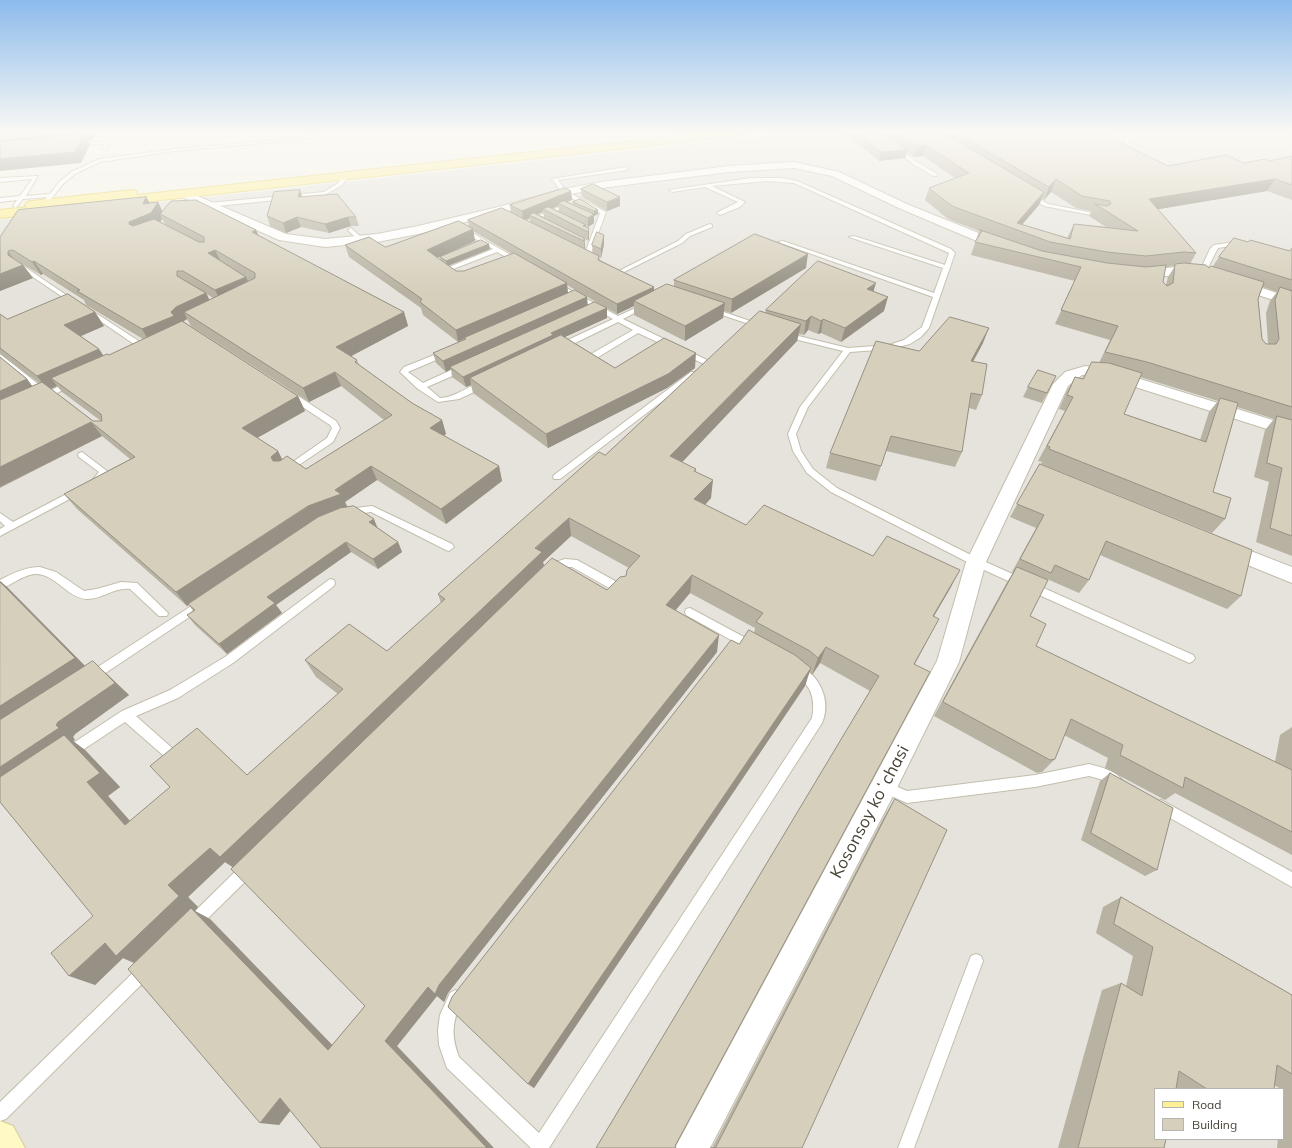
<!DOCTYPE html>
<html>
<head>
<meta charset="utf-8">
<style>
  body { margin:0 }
  #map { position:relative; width:1292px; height:1148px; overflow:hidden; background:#f4f2e7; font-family:Mulish,sans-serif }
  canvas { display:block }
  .legend { position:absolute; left:1154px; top:1088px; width:130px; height:52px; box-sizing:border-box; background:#fff; border:1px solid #b5b4af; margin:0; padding:5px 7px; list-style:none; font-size:12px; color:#474336 }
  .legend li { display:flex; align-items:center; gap:8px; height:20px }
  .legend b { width:20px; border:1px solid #b5b4af }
</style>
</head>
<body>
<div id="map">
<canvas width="1292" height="1148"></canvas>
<ul class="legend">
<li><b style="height:5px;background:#fff095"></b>Road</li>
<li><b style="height:11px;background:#d6cfbc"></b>Building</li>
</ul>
</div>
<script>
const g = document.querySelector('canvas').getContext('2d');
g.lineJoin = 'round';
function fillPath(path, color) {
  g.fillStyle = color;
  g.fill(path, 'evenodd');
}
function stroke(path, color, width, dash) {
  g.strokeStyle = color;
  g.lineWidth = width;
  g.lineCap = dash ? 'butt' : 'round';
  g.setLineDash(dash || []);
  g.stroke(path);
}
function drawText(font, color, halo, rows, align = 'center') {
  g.font = font + ' Mulish,sans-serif';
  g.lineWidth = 3.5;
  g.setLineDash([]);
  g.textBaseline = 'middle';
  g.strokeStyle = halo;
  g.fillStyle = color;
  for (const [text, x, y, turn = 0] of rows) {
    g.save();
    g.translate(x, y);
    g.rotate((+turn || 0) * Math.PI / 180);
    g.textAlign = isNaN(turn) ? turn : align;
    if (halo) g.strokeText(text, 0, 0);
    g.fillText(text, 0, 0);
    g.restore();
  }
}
const industrial = new Path2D(`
  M798,132H1292V1148H0V220ZM1155,1089H1283V1139H1155Z`);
const service = new Path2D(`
  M316,132H321L316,136L301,140L175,151L100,162L75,174L63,184L47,204L42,203L47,197L23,199L16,208L13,206L17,200L0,202V198L20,196L32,179L0,182V178L38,176L26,196L50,194L59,182L71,172L99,159L175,149L301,138Z
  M1122,132H1127L1131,136L1128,144L1124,143L1126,136Z
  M108,141L107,149L105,150L103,149V144L76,145L74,144Z
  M896,146L917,162L937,174V176H933L913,164L894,148Z
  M626,167L628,170L558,180L566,191L606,212L590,256L585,257L584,256L600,213L562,193L552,179Z
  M346,174L349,176L342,185L325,195L208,207L205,205L208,203L324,192L338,183Z
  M751,178H782L797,181L951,249L955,253L929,328L921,337L910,344L890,349L850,352L808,407L796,434L801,451L813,469L837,488L979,559L1193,655L1195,658L1193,661L1189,663L1185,661L973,565L831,492L807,473L793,451L788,434L800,407L843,351L782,336V332L848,348L889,345L904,340L922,327L933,297L778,242L783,241L934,293L943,268L849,237L854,236L945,265L949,253L794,183L767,181L712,186L745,202L740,207L720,215L717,213L718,212L738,202L705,187L672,192L669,190Z
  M1028,194H1032L1048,204L1104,215L1101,217L1044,206L1028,196Z
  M568,203L573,204L524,225L519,224Z
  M710,224L712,225V227L690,236L682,243L622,273L617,272L678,241L686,234Z
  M462,227L521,261L522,262L517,263L497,252L448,271H444V269L493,249L460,230V228Z
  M351,228L362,238V240H358L348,230Z
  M1241,241L1244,243L1243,244L1218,248L1205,273L1200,274L1199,273L1210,249L1214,245Z
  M18,265H22L78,303L73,304L18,267Z
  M555,284H559L618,316L644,304H648V306L623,319L713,363L709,365H706L638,333L590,362H584V358L633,330L618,322L563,349H557V345L613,319L555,286Z
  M712,308L753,322L755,323L749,324L710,311V309Z
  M87,310H91L151,349L144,351L87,312Z
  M447,350L451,352L450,354L408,372L423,383L460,366H466V370L427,387L440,398C457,398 476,380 487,382V386L459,399L438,402L418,389L400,372L404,367Z
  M0,354L48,392L69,381H72L76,383L44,400H38V396L42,394L0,360Z
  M691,372H697L698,374L560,479H554L553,477L554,475Z
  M286,392H292L336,421L340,428L333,442L287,473L284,472L283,470L284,468L327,438L332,428L330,425L286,396Z
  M82,452L107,471L106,476L97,485H91L90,483L99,472L79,457L78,455L79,453Z
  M78,488L83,491L81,493L0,536V529L5,526L0,521V513L13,522Z
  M372,506L452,544L454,547L449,551L446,550L371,512L348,515L343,512L348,509Z
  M565,559L577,560L626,587L627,590L626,593H618L572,567H564L552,574L548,573L547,570C551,563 558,561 565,559Z
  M40,567L56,572L84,591L97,589L121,582L137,583L168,613L167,616H159L130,589C114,587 101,600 86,599C66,597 54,572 34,574C21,576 12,585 0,589V580C13,573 26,567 40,567Z
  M330,579L334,580L335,583L334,586L233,663L178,698L136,716L180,755L182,759L180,763L176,765L172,763L125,722L72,757L68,759L64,757L62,753L64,749L122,711L170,690L225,657Z
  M202,599L206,600L207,603L206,606L95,680L91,682L87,680L85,677L87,674Z
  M690,608L757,644L758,647L757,650L753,652L749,650L686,615L685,612L686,609Z
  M797,665C819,673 832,701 822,723L549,1148H531L447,1068L439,1045L438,1030L440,1015L450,993L455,990L460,993L463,998C453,1020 450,1033 459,1057L539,1133L812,718C815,703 813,689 801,679C797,676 794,674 791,670L793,667Z
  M1089,764C1100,767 1118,771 1123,782L1121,786L1117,788L1100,779L1089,776L1035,787L907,803L880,791L878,787L880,783L884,781L907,791L1035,775Z
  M1161,800L1292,872V887L1156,810L1155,806L1156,802Z
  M248,862L253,864L255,869L253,874L198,928L193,930L188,928L186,923L188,918L243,864Z
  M976,954L981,956L983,961L914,1148H898L969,961L971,956Z
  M146,963L151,965L153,970L151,975L6,1119L0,1121V1102L141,965Z`);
const minor = new Path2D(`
  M794,162L839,172L909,205L1006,244L1008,247L1006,250H998L901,209L832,176L794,168L729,172L601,188L566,195L501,213L418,234L377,242L325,247L279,240L180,196L179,194L184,191L188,192L286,234L325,239L377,234L418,226L494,208L564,189L601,182L729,166Z
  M1176,267L1199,269L1205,273L1199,277L1176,275L1139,279L1133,275L1139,271Z
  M1235,279L1292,298V306L1230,286L1228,283Z
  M1085,366L1108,369L1292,426V437L1101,376L1082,375L1068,386L986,562L959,662L893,796L710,1148H675L937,661L966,562L1053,384L1065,372Z
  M1225,541L1292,567V583L1218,553L1215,548L1218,543Z`);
const secondary = new Path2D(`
  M0,1121L13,1126L25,1148H0Z`);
const primary = new Path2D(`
  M715,132H749L744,135L117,205L113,204L112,200L51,206L53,209L51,212L47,213L0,218V210L27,207L25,205L27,202L31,201L132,190L136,191L137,195Z`);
const wall = new Path2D(`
  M848,132H1110L1100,133L1168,166L1244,163L1269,161L1292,156V200L1267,191L1157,209L1196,253L1190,264L1209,268L1213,266L1219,257L1248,242L1290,251L1292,248V556L1256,542L1269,482L1254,477L1265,430L1274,419L1237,407L1213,492L1225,519L1212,533L1041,464L1042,462L1038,461L1065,411L1059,409L1067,391L1075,377L1082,379L1092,362L1099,363L1110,340L1055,324L1075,281L971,255L979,231L948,219L925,200L929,188L955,178L923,156L914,157L907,152L905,158L879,161L847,134ZM1051,192L1076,208L1091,211L1089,216L1106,227L1074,224L1067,238L1022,225L1039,205L1042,199L1044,200ZM1175,266L1168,277L1166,285L1163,282L1166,267ZM1263,287L1277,292L1270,301L1266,313L1268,344H1266L1262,339L1258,299ZM1140,377L1218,401L1209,412L1200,440L1124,414Z
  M581,189L620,206L607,211L582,197Z
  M300,190L302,197L356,217L359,226H351L329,233L301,227L286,233L270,226L267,216Z
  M571,191L572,200L567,202L574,205L573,202L580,199L598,214L594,216V215V223L588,227L586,226V227L589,228V238L588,241L585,239V249L593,253L592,245L604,235V244L601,258L599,257L600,260L654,287V291L674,286V280L806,268L731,313L724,311L723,318L685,341L634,315V306L617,314L567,285L568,293L588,305L607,308V318L565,337L615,368H695L667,388L548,448L473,393L471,385L466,387L452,377L451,369L446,372L436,363L433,353L465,340L464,339L458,342L423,315L421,308L349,257L345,245L385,247L469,227L468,220L511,213L510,205ZM558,206L559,211L552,208ZM543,212L544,217L537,214ZM530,218V222L525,220ZM473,231L512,254L464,271H456L448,266L490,249L440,257L441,260L437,258L475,241Z
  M146,197L150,203L158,202L162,211L256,230L258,235L404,312L408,326L351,356L357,360L359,365L412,403L442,420L446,434L444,436L499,466L502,481L446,524L377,480L345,502L347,507L398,542L402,552L378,569L351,552L276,605L282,613L227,654L195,625L187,615L193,611L189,605L187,606L77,509L64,494L130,459L102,436L0,488V357L27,379L32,386L39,383L0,354V314L7,319L95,312L104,326L81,336L99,349L103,355H109L143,339L86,305L84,300L43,274L41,275L22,264H21L23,265L33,278L0,291V237ZM162,219L165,224L160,222ZM207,294L213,298L209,300ZM187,319L191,326L309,402L341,386L384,420L306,469L282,459L278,451L257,438L305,411L298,396L183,321ZM57,386L62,392L101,421H93L51,389Z
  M874,291L884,311L841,342L821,333L818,334L808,330L804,335L799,334L797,341L682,462L696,469V472L711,498L705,505L746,525L873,556L951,587L934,616L930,636L915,664L596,1148L870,691L820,663L812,675L809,672L805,686L534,1088L528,1084L739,644L754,633L755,628L690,593L676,610L717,652L448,993L444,1002L437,996L397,1046L290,1111L279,1125L134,963L123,958L95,985L93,916L0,802V581L7,587L85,666L107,674L129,695L75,734L73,737L75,740L73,741L85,750L120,787L108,796L130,821L247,775L338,694L316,677L305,660L387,651L441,603L438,594L605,455L765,313L766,310ZM571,536L629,568L626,576L607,590L544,566L543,562ZM225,862L233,867L365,1006L332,1045L210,919L195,911L198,907L188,897Z
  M983,343L973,362L982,395L976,410L969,408L962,452L955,467L886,451L876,481L826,468L830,453L919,351Z
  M1056,376L1042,403L1023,397L1028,387Z
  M1040,464L1241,596L1227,609L1100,555L1089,580L1079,593L1047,579L1030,616L1036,646L1275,762L1280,735L1292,727V855L1175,793L1165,800L1105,768L1108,758L1064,735L1055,759L1042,772L1037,773L934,716L1007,582L1013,573L1012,572L1036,528L1010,517Z
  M1110,773L1157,870L1145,876L1081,840L1100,781Z
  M895,799L802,1148H712L886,813Z
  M1121,897L1292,995V1148H1277L1278,1139H1283V1098L1284,1091L1283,1090V1089H1281L1274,1085V1089H1177L1176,1088L1164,1148H1058L1102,990L1121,983L1126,986L1133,956L1096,933L1103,907Z`);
const shadedWall = new Path2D(`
  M82,132H96L93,140H88L90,145L81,163L0,171V159L5,149L0,141Z
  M950,132H960L959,135L957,134L956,139L947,141Z
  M1092,132H1110L1091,134Z
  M926,145L923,156L914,157L917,146Z
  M907,150L905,158L879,161L881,152Z
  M1056,179L1051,192L1044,200L1049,187Z
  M1275,179L1267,191L1142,212L1149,199Z
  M300,190L303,199L298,197Z
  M571,191L572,200L561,204L558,203V206L546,211L543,209V212L533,216L529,215L530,218L523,220L522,211Z
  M1044,192L1039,205L1017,230V223Z
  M146,197L153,209L158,202L164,215L160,214L162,219L158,226L136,235L129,224V222L143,204Z
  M620,197V206L607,211V202Z
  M598,210V214L594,216V211Z
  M594,214V223L588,227V218Z
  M297,217L301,227L286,233L283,223Z
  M348,217L351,226L329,233L325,224Z
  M589,228V238L588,241V232Z
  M473,229L475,241L430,261L427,250Z
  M256,230L262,243L252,232Z
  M604,235V244L601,258V249Z
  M584,238L585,248L584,250Z
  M489,244L490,249L447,266L446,261Z
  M215,250L222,264L208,253Z
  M8,251L17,264L23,265L33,278L0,291V274L8,255Z
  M808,254L806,268L731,313L732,299Z
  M34,261L43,274L41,275L32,262Z
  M246,277L252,290L222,303L215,290Z
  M567,283L568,295L464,338V339L458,342L456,330Z
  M876,283L872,296L867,289Z
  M654,287V297L634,301V306L617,314V304Z
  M206,293L213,307L184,312L187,319L184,321L180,325L150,343L142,329L171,312L176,307Z
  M587,297L588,307L450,367L451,369L446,372L443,361Z
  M888,297L884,311L841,342L845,328Z
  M725,303L723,318L685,341V326Z
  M607,308V318L554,342L470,378L471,385L466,387L463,377L551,333Z
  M95,312L104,326L74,339L64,325Z
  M404,312L408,326L342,361L336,347Z
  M811,316L808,330L804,335L806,321Z
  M823,319L821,333L818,334L821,321Z
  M801,324L797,341L670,475V456Z
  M989,328L983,343L965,376L971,361Z
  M99,349L108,363L51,378L57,386L48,390L37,376Z
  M696,353L695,368L667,388L548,448L546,434Z
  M335,372L341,386L309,402L303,388Z
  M27,379L38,394L0,411V391Z
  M298,396L305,411L250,442L242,428Z
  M442,420L446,434L434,442L430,428Z
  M91,422L102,436L0,487V467Z
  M278,451L285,465L279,471L271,457Z
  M371,466L377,480L345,502L348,508L315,521L187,606L176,592Z
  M499,466L502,481L446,524L441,509Z
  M713,480L711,498L693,518L694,499Z
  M569,518L571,536L543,562L545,570L237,870L225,862L188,897L198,907L195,911L210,919L342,1055L328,1050L139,965L123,958L95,985L69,976Z
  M374,519L378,529L369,522Z
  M346,542L351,552L276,605L282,613L227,654L219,644L267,597Z
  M398,542L402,552L378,569L373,559Z
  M960,570L951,587L924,633L933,616Z
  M692,575L690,593L665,622L666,605Z
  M0,581L7,587L90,671L0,730Z
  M719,635L717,652L448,993L444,1002L437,996L397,1046L494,1148H487L385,1041L428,987L439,985Z
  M826,647L820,663L812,675L818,658Z
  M93,661L129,695L75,734L73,737L75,740L73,741L85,750L120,787L108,796L145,838L0,783V767L56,725Z
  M811,668L805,686L534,1088L528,1084Z
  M280,1098L297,1102L279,1125L260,1123Z`);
const building = new Path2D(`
  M6,132H82L0,141Z
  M857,132H878L891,138L907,150L881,152Z
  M899,132H942L1044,192L1017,223L1070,239L1074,224L1138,231L1095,204L1107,206L1111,204L1110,201L1082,196L1056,179L1049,187L957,134L964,132H1098L1168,166L1226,155L1244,163L1265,159L1269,161L1292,156V185L1275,179L1149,199L1196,253L1184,252L1146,256L1107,252L1050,242L952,206L929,188L969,173L926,145L917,146Z
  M84,134L75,152L0,159V142Z
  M593,184L620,197L607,202L581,189Z
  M565,188L571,191L522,211L510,205Z
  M300,190L298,197L337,194L356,217H348L325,224L297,217L283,223L267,216L274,192Z
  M146,197L143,204L158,202L151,213L129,222V224L133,226L154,219L199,242H204V237L160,214L171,201L196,200L256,230L252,232L404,312L336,347L357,360L355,362L412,403L442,420L430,428L499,466L441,509L371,466L335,490L341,494L308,506L176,592L64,494L135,457L91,422L0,467V400L42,382L93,421H102L101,414L51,378L107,354L109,355L182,321L298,396L242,428L278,451L271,457L273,461H280L287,456L306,469L392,415L335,372L303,388L184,312L255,278V273L215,250L208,253L246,277L215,290L183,271H177V276L206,293L176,307L171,312L174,316L142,329L77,291L80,290L34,261L32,262L13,250L8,251V255L23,265L0,274V237L18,210Z
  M580,199L598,210L594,211L573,202Z
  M564,201L594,214L588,218L558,203Z
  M549,207L586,225L583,226L589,228L588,232L543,209Z
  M502,208L599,256L598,260L654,287L617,304L468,220Z
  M534,213L584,238V241L529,215Z
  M459,221L473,229L427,250L456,271H464L514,253L567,283L456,330L420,302L422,299L345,245L369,237L385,247Z
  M980,230L1042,251L1107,263L1146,267L1166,265L1163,282L1167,286L1173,283L1175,264L1184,263L1206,265L1209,268L1211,266L1264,282L1258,299L1262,339L1266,344H1276L1279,339L1275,300L1280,287L1292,291V407L1147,362L1105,352L1118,326L1061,310L1081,267L975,242L982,231Z
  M597,232L604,235L601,249L592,245Z
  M755,234L808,254L732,299L674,280Z
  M1234,238L1248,242L1250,240L1290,251L1292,248V280L1219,257Z
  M481,240L489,244L446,261L440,257Z
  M818,261L876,283L867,289L888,297L845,328L823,319L821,321L811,316L806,321L766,310Z
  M667,284L725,303L685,326L634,301Z
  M575,290L587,297L443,361L433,353L466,339L464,338Z
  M68,294L95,312L64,325L99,349L37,376L0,348V314L7,319Z
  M595,302L607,308L551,333L553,335L463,377L450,367Z
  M760,311L801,324L670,456L696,469L694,471L713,480L694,499L746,525L764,505L873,556L887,536L960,570L933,616L939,619L914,664L930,672L675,1146L676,1148H596L879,676L826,647L818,658L810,651L756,622L763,613L692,575L666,605L719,635L439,985L435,994L428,987L385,1041L487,1148H321L280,1098L260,1123L128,969L191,908L328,1050L365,1006L231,869L552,558L607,590L620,577L626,576L627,570L640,556L569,518L535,548L542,552L220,857L210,848L168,885L179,896L116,956L105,943L69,976L51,953L93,916L0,802V777L64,735L100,773L87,782L125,825L170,787L150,766L197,728L247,775L343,689L305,660L349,624L387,651L445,599L438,594L599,452L605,455Z
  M950,317L989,328L971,361L987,364L982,395L971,393L962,452L891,436L881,466L830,453L876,341L919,351Z
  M561,335L615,368L664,338L696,353L668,374L546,434L470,378Z
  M0,357L27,379L0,391Z
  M1092,362L1109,363L1142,373L1124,414L1206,442L1220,398L1238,403L1213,492L1231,498L1225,519L1049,449L1050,447L1047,446L1073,397L1067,395L1075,377L1083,379Z
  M1038,370L1056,376L1047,393L1028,387Z
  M1277,416L1292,420V536L1270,528L1282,468L1267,463Z
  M1040,464L1252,550L1241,596L1106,541L1089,580L1055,565L1051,573L1020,559L1044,515L1017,504Z
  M354,506L374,519L369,522L398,542L373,559L346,542L267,597L275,603L219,644L187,615L195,610L188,604L318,517L340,508Z
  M1017,567L1048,580L1030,616L1046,624L1036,646L1292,770V832L1185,777L1183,788L1120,755L1123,745L1071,719L1055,759L1050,760L943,702Z
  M0,582L75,658L0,706Z
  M749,630L795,655L811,668L528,1084L448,1007L452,997L731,640L739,644Z
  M93,661L115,683L58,722L56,725L59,728L0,767V720Z
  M1110,773L1173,808L1157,870L1091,833Z
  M895,799L947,830L802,1148H710H715Z
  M1121,897L1292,995V1074L1277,1065L1274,1089H1207L1179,1071L1176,1089H1155V1139H1166L1164,1148H1078L1121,983L1142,996L1153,947L1114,924Z`);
const nearStreetnames = [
  ["Kosonsoy koʻchasi",870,812,-62]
];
fillPath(industrial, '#e6e3dc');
stroke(service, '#c2beac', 2);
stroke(minor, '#c2beac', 2);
stroke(secondary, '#d5cd96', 2);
stroke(primary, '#e6d163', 2);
fillPath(service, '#fff');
fillPath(minor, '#fff');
fillPath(secondary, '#fff9c6');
fillPath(primary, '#fff095');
fillPath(wall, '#b8b2a2');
fillPath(shadedWall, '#969184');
fillPath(building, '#d6cfbc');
stroke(building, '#969184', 1);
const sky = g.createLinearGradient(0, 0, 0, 293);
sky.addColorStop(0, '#8cbbec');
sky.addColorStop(0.45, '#faf9f4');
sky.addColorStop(1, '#faf9f400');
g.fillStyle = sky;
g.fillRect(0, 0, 1292, 293);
drawText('17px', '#474336', '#fff', nearStreetnames);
</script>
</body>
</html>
